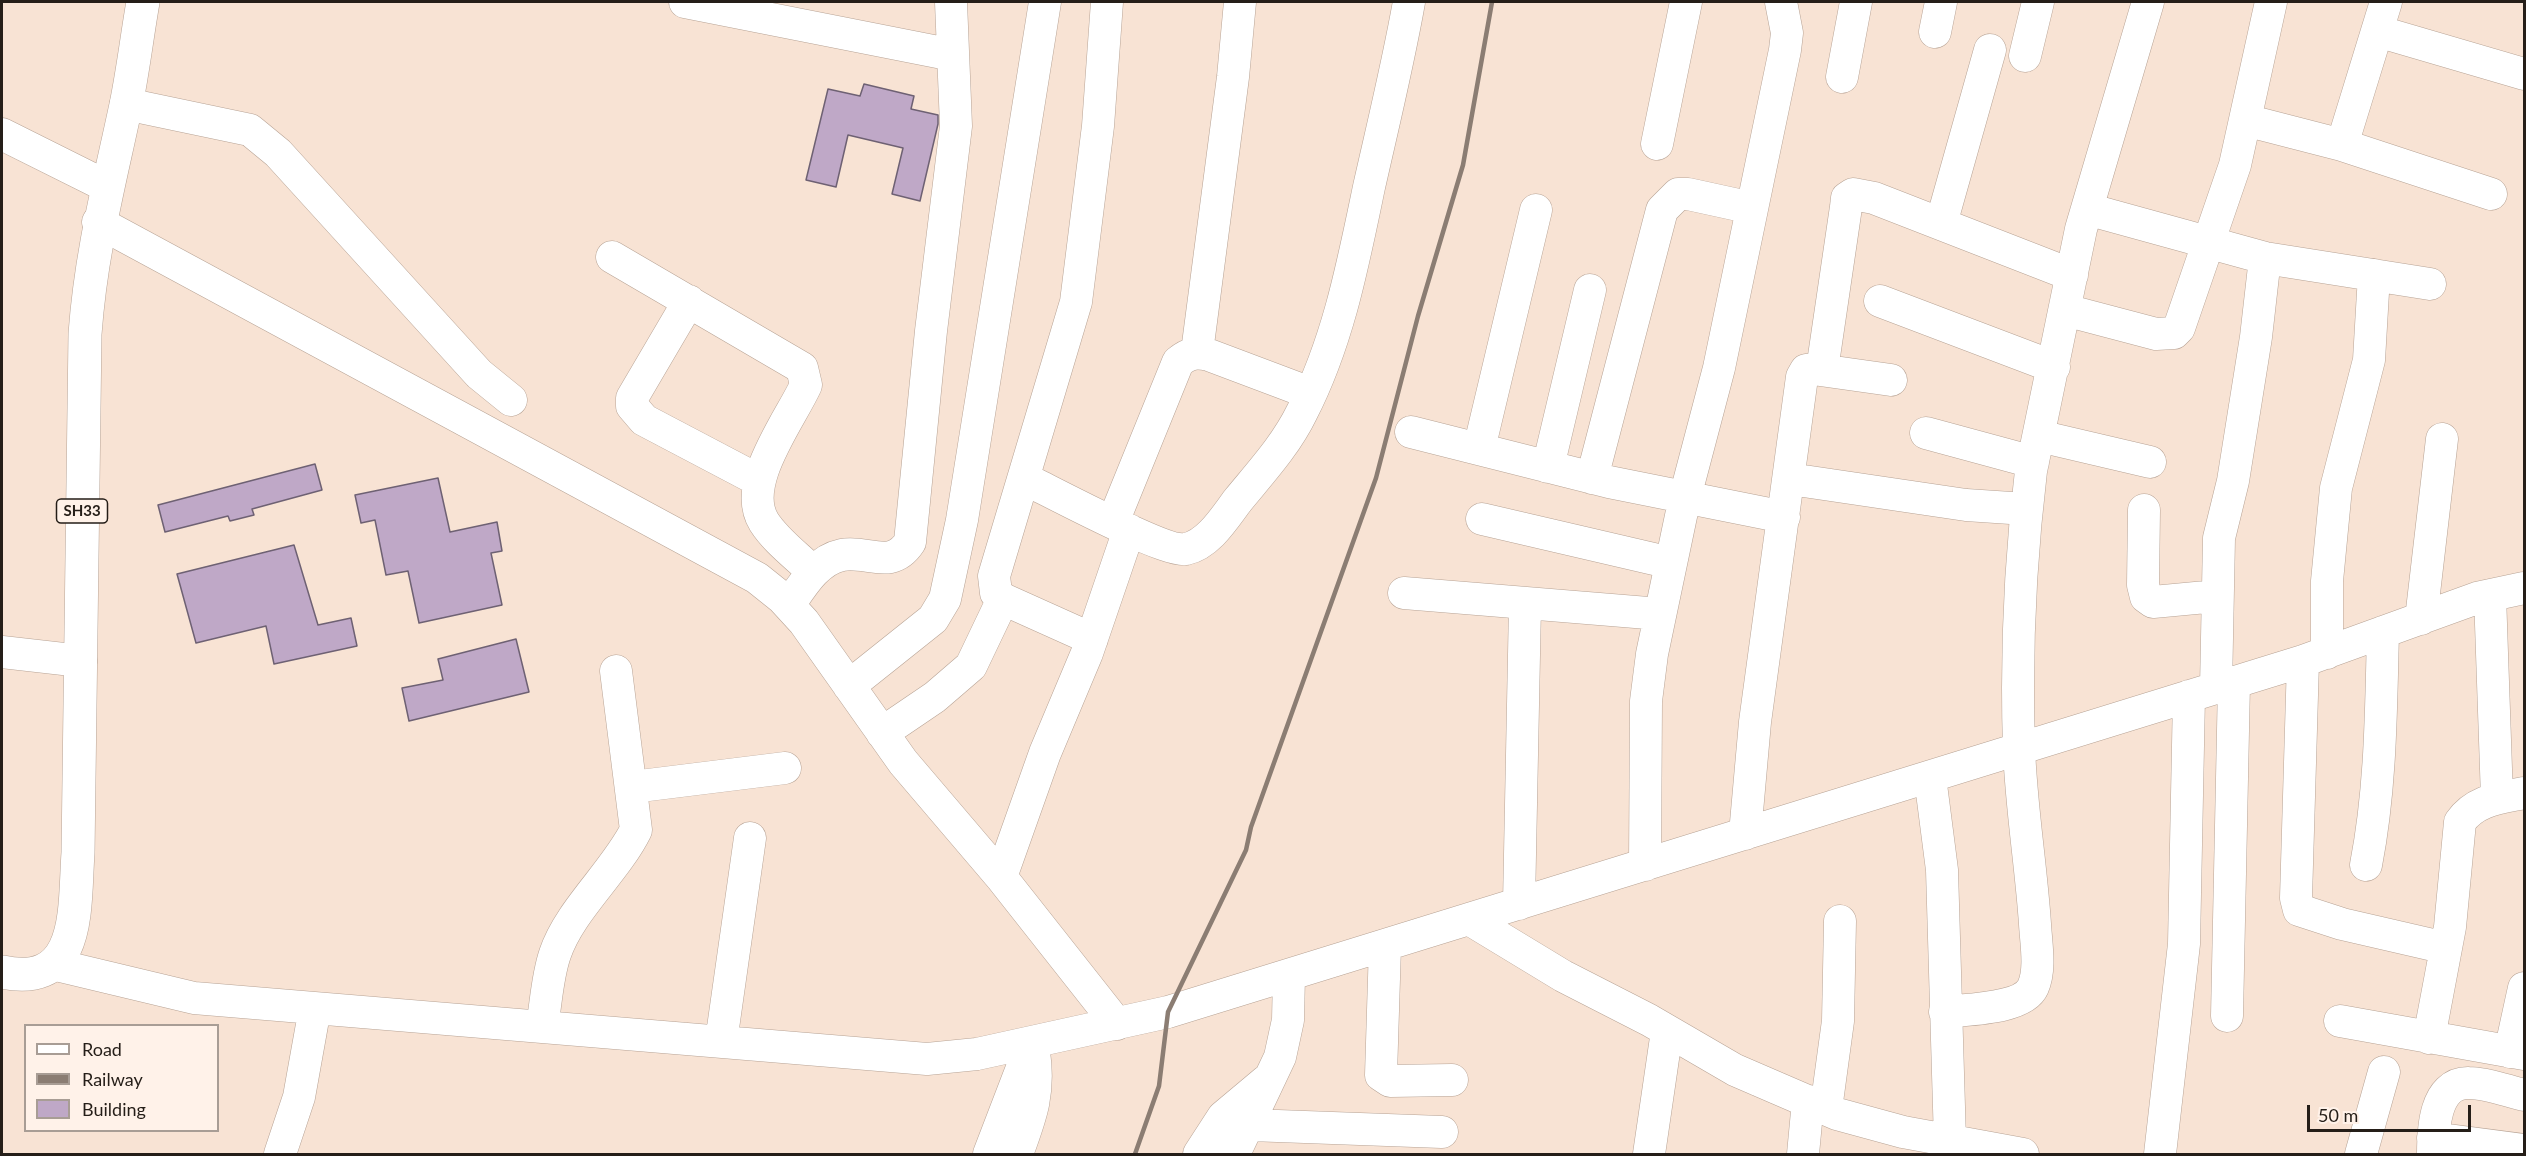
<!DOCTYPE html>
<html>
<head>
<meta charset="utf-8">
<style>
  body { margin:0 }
  #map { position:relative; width:2526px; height:1156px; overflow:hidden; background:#f8e3d4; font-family:Lato,sans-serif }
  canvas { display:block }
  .frame { position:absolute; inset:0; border:3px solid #251e18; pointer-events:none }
  .legend { position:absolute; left:24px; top:1024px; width:195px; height:108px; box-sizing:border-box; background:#fff2e9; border:2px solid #a89d95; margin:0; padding:8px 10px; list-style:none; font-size:18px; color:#251e18 }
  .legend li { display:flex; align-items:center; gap:12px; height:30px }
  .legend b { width:30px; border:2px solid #a89d95 }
  .scale { position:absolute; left:2307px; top:1105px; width:164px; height:27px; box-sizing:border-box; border:3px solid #251e18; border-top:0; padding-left:8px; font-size:18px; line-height:21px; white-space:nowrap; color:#251e18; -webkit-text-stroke:4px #fff2e9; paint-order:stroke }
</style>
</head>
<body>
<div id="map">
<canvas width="2526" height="1156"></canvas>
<div class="frame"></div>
<ul class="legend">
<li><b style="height:8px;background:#fff"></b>Road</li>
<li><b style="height:8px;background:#8b7d73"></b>Railway</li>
<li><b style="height:16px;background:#bfa8c7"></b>Building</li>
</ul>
<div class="scale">50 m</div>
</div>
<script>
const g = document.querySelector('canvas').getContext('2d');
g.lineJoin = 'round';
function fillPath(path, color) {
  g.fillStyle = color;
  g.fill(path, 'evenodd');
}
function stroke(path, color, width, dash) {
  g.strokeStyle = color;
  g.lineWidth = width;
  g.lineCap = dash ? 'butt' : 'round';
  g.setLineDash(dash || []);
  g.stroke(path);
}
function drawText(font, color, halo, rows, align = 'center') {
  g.font = font + ' Lato,sans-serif';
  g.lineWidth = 4.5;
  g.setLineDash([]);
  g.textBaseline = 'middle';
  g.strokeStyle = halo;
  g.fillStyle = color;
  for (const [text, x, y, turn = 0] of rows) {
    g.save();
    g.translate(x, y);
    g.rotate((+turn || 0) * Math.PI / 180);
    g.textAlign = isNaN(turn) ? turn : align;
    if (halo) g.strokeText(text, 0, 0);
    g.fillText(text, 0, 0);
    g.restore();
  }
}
const building = new Path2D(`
  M864,84L914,96L911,109L938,115V124L920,201L892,194L903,148L848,135L836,187L806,180L828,89L860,96Z
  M315,464L322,490L252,509L254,515L230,521L228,516L165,532L158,505Z
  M438,478L450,532L497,522L502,551L491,553L502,605L419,623L408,571L386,575L375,520L361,523L355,495Z
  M294,545L318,625L351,618L357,646L274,664L266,626L196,643L177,574Z
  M516,639L529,692L409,721L402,688L443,680L438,659Z`);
const minor = new Path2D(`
  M685,2L953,55
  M2377,31L2524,74
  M1935,32L1941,2
  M2025,56L2038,2
  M1842,77L1856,2
  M126,104L250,130L278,153L479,374L511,400
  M2245,120L2342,145L2491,194
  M2,134L106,186
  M1657,144L1686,2
  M2342,145L2386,2
  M2087,209L2265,258L2430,284
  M98,222L757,578L782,598L804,622L903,762L1001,877L1117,1024
  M1941,224L1990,50
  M612,257L802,368L806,385C790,420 740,484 764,522C776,541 797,556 813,572
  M689,301L632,398V406L644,420L758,480
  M1880,301L2054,367
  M2065,310L2156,334L2174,333L2179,328L2235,165L2271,2
  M1197,352L1233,77L1240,2
  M1822,370L1846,207L1847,198L1853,194L1874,198L2072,275
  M1411,432L1609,482L1784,517
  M1926,433L2033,462
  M2039,436L2150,462
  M1479,449L1536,210
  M1548,467L1590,290
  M1592,478L1662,210L1678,194H1688L1752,208
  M1025,479C1050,491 1165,553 1186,549C1209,544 1225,517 1238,500C1261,472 1286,445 1302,412C1338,342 1353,264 1369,187C1383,125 1398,64 1409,2
  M1790,479L1966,505L2026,509
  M2144,510L2143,585L2146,597L2153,602L2217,596
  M1482,519L1671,563
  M1113,522L1178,362C1189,353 1196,352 1209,355L1310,393
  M1404,593L1660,614
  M2490,595L2497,798
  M789,605C802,586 817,560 842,555C868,550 891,571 910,542L931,331L956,126L951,2
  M2421,619L2442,439
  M1092,639L1003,599L996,593L994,576L1076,302L1098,126L1107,2
  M2,652L81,661
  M2327,653V581L2336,488L2369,360L2374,275
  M2303,661L2296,898L2299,910L2342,924L2446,948
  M849,686L933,619L945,599L962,520L1045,2
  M2216,688L2219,538L2233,481L2256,337L2265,258
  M882,733L935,697L971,666L1003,599
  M1930,777L1942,870L1950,1141
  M632,787L785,768
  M1745,834L1755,722L1802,377L1806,370L1813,369L1891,380
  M1645,865L1646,701L1652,654L1685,497L1719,368L1785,50L1787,33L1781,2
  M2366,865C2381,788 2381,710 2383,632
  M1001,877L1045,753L1087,653L1129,530
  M1519,904L1525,605
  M1469,919L1563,976L1649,1020L1735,1070L1837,1114L1903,1132L2023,1154
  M1385,946L1381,1075L1390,1081L1452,1080
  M56,965L194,998L927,1059L977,1054L1168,1012L2303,661L2477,598L2524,588
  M1945,1012C1968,1009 2023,1009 2033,987C2041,969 2036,943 2035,924C2031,865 2021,806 2019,748C2016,656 2020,562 2031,471L2081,229L2148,2
  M2227,1016L2234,683
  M2340,1021L2524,1054
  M542,1027C546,1004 547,977 555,954C569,911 615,872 636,830L616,671
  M2429,1038L2450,927L2460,822C2475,800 2500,798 2524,793
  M721,1042L750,838
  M2510,1052L2524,988
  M1826,1109L1838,1021L1840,921
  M1250,1125L1442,1132
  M2433,1138L2524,1150
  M280,1154L299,1097L315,1008
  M989,1154L1032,1042
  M1017,1154C1031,1116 1040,1093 1034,1052
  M1199,1154L1223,1117L1266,1081
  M1234,1154L1280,1057L1288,1020L1289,975
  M1649,1154L1667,1031
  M1803,1154L1808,1101
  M2160,1154L2184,944L2189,696
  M2361,1154L2384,1072
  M2433,1154C2433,1131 2434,1082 2469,1083C2487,1083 2507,1091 2524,1095`);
const major = new Path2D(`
  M2,972C82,989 74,908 78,853L85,334C91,252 109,185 126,105C133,71 137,36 143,2`);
const rail = new Path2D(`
  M1135,1154L1159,1086L1168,1012L1246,850L1251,827L1376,478L1418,316L1463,165L1492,2`);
const shields = [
  [82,511,51]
];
const shieldNames = [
  ["SH33",82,511]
];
fillPath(building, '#bfa8c7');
stroke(building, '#6e6173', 1.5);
stroke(minor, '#b7a395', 33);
stroke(major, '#b7a395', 34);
stroke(minor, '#fff', 32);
stroke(major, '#fff', 33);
stroke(rail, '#8b7d73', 4.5);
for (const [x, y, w] of shields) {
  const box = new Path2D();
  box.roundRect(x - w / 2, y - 12, w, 24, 4.5);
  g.fillStyle = '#fff2e9';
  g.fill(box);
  stroke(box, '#251e18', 1.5);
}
drawText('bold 15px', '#251e18', null, shieldNames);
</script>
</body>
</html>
